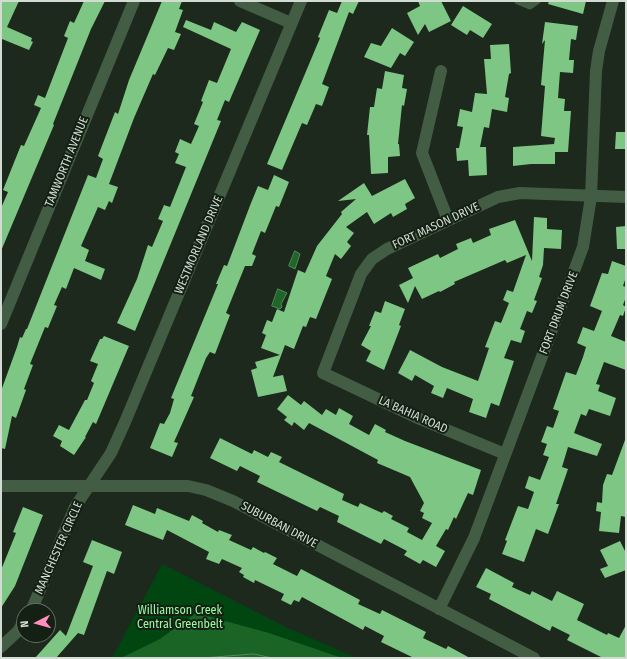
<!DOCTYPE html>
<html>
<head>
<meta charset="utf-8">
<style>
  body { margin:0 }
  #map { position:relative; width:627px; height:659px; overflow:hidden; background:#1c291c; font-family:"Fira Sans Condensed",sans-serif }
  canvas { display:block }
  .frame { position:absolute; inset:0; border:2px solid #d3dcd3; pointer-events:none }
  .north { position:absolute; left:16px; top:603px; width:40px; height:40px; box-sizing:border-box; background:#132013; border:1px solid #606b60; border-radius:50%; rotate:264deg; font-size:11px; font-weight:700; line-height:16px; text-align:center; color:#d3dcd3 }
  .north::after { content:''; display:block; margin:auto; width:14px; height:18px; background:#ff8eba; clip-path:polygon(50% 0,100% 100%,50% 72%,0 100%) }
</style>
</head>
<body>
<div id="map">
<canvas width="627" height="659"></canvas>
<div class="frame"></div>
<div class="north">N</div>
</div>
<script>
const g = document.querySelector('canvas').getContext('2d');
g.lineJoin = 'round';
function fillPath(path, color) {
  g.fillStyle = color;
  g.fill(path, 'evenodd');
}
function stroke(path, color, width, dash) {
  g.strokeStyle = color;
  g.lineWidth = width;
  g.lineCap = dash ? 'butt' : 'round';
  g.setLineDash(dash || []);
  g.stroke(path);
}
function drawText(font, color, halo, rows, align = 'center') {
  g.font = font + ' "Fira Sans Condensed",sans-serif';
  g.lineWidth = 4;
  g.setLineDash([]);
  g.textBaseline = 'middle';
  g.strokeStyle = halo;
  g.fillStyle = color;
  for (const [text, x, y, turn = 0] of rows) {
    g.save();
    g.translate(x, y);
    g.rotate((+turn || 0) * Math.PI / 180);
    g.textAlign = isNaN(turn) ? turn : align;
    if (halo) g.strokeText(text, 0, 0);
    g.fillText(text, 0, 0);
    g.restore();
  }
}
const green = new Path2D(`
  M162,564L288,628L357,658H112Z`);
const forest = new Path2D(`
  M196,613L269,633L342,658H121L160,639Z`);
const water = new Path2D(`
  M295,251L300,254L295,269L289,266Z
  M278,289L287,293L281,304L282,307L280,309L272,306Z
  M254,654L272,658H203Z`);
const building = new Path2D(`
  M1,1H19L7,27L32,38L31,41L33,42L29,50L2,39L1,40Z
  M84,1H105L91,29L53,124L54,125L1,251V208L8,192L3,190L21,145L24,146L41,108L34,105L38,95L45,98L68,38L64,36L70,21L74,23Z
  M162,1H182L179,9L183,10L175,32L181,34L174,50L168,48L155,75L153,74L134,118L109,184L118,187L112,203L109,201L105,210L98,207L81,246L89,250L85,261L105,269L101,280L74,268L66,289L62,287L54,305L57,306L48,328L45,327L30,364L33,365L24,389L26,390L16,418L12,416L5,449L1,448V391L17,347L20,337L22,338L26,329H27L88,175L96,178L103,159L98,156L115,112L118,114L129,80Z
  M342,1H359L353,14L349,12L322,84L329,87L322,106L316,104L307,125L302,123L282,170L267,164L320,38L318,37L329,10L337,13Z
  M418,1H441L451,21L429,32L425,24L418,35L407,13L420,6Z
  M549,1H586L583,14L548,4Z
  M463,6L492,24L483,38L470,30L467,35L451,25Z
  M186,20L211,30L214,22L236,32L242,22L260,30L229,102L225,100L217,120L221,121L135,331L117,323L137,279L148,245L152,247L163,221L158,219L164,205L170,207L186,167L175,163L179,154L175,152L180,139L191,144L199,126L194,124L203,102L201,101L209,80L217,83L231,49L183,27Z
  M545,22L578,26L576,40L571,39L569,60H574L573,73L560,72L558,98L565,99L564,111H571L568,152H555V164H531L513,166V147L554,144L555,138L541,136L545,86L541,85L545,40L542,44Z
  M392,28L414,42L405,56L400,53L391,68L364,57L371,43L381,46Z
  M509,44L511,73L509,74L505,97L509,98L507,112L492,109L489,128L484,127L480,147H486L487,175L469,176L468,160L457,161L456,148H459L463,127L457,126L460,109L472,112L475,93L487,94L484,59H491L490,45Z
  M385,71L404,75L402,88L407,89L404,106L402,105L398,144H399L400,156L388,157V173L371,174L369,135H367L370,107H374L377,88L382,89Z
  M616,132H626V149H615Z
  M274,175L289,182L279,207L276,206L265,233L261,231L252,254L256,256L252,266H245L226,313L230,315L215,354L210,352L206,358L191,396L194,397L174,442L178,443L172,457L150,448L160,423L164,424L170,413L174,399L171,398L218,284H216L224,265L227,266L251,203L258,186L268,190Z
  M405,179L415,198L405,204L407,209L393,217L391,213L374,224L367,212L346,227L354,233L347,242L351,246L341,259L335,254L326,276L332,279L316,319L310,317L306,327L303,326L294,349L285,345L273,377L283,375L287,391L258,397L251,370L257,368L255,362L280,355L261,348L266,335L262,333L267,320L272,322L277,309L284,312L298,270L305,273L317,246L342,214L341,212L356,199L338,201L364,183L372,196Z
  M534,217L547,218V229L562,230L561,249L544,248L543,265L539,277L542,278L534,300L537,301L532,313L527,311L520,329L525,331L521,343L511,340L504,358L514,361L499,406L491,403L486,418L469,412L473,399L447,388L443,398L431,393L434,386L415,375L412,381L398,373L410,350L442,367L478,381L489,348L485,347L495,321L501,323L509,303L503,300L507,290L513,292L526,255L507,263L505,260L454,282L455,284L440,292L439,291L422,299L415,286L408,303L399,285L413,278L408,268L438,254L440,258L458,249L456,244L471,238L473,243L491,235L489,229L515,220L532,261Z
  M626,226V249H617L616,227Z
  M612,261L626,266V277L623,286L626,287V297L623,305L626,307L623,316L620,315L611,336L626,342V370L604,362L596,384L600,385L598,391L616,398L610,416L589,409L586,416L581,414L574,433L602,444L597,456L568,447L562,467L568,469L556,504H559L548,534L536,529L524,562L502,554L507,541L505,540L518,506L528,509L534,492L525,488L529,476L540,480L549,457L543,455L547,444L541,442L543,437L547,426L553,428L559,411L553,409L566,372L576,375L583,357L586,347L577,343L583,327L594,331L602,311L590,306L602,273L608,274Z
  M385,301L405,309L399,325L401,326L384,370L366,361L371,351L361,345L371,326H369L375,311L381,313Z
  M104,336L129,346L96,424L93,422L85,437H86L74,455L60,446L62,441L53,436L59,425L69,430L85,400H87L94,383L91,381L98,364L90,361L100,339H102Z
  M288,395L301,405L304,401L322,415L326,409L336,415L339,408L353,416L349,424L369,435L375,424L386,430L385,432L405,441L481,470L473,495L468,493L456,519L454,517L448,530L446,529L436,546L445,551L436,567L423,560L420,564L404,555L407,551L384,539L381,544L337,522L339,516L320,507L317,511L257,482L260,476L240,466L237,471L210,458L220,438L252,454L254,450L268,457L271,452L282,457L279,462L344,494L342,500L358,507L360,503L382,513L384,511L393,516L391,519L409,528L407,532L422,540L432,523L422,518L424,513L420,511L424,503L410,477L377,463L378,460L309,423L304,430L294,422L292,426L284,420L287,417L277,409Z
  M625,440L626,517L621,516L619,533L599,531L601,512L596,511L597,502L602,503L603,485L607,474L612,475Z
  M133,505L155,514L157,508L189,521L192,515L203,521L202,523L218,532L219,530L232,535L229,540L251,550L253,547L264,553L265,552L277,558L273,564L297,576L301,569L360,600L358,604L380,614L382,610L426,632L423,638L446,649L448,646L470,658H414L381,642L384,636L365,626L363,630L302,597L299,602L294,600L291,605L281,600L284,594L255,580L254,583L243,577L244,575L239,572L242,568L222,559L219,564L206,559L209,552L167,530L163,540L125,525Z
  M23,507L43,515L15,586L1,608V570L16,533L13,532Z
  M92,540L122,552L114,574L107,571L84,635L78,633L56,658H35L60,630L66,636L93,566L83,562Z
  M620,541L626,553V570L605,578L600,569L608,566L600,550Z
  M486,568L514,583L512,587L530,595L532,591L552,601L557,591L584,604L577,620L607,635L608,633L619,638L626,625V658H603L567,640L570,635L552,626L550,631L489,599L491,594L476,587Z`);
const lane = new Path2D(`
  M518,1L530,6L537,1`);
const street = new Path2D(`
  M240,1L291,23
  M441,71L422,153L448,220
  M1,324L134,1
  M505,454L420,419L323,373L361,274L372,259L387,249L498,197L520,193L626,197
  M1,486H188L206,490L233,501L534,658
  M439,609L474,538L583,247L591,197L596,71L599,51L613,1
  M31,611L75,507L111,453L125,422L301,1
  M1,647L18,631L24,621`);
const streetNames = [
  ["TAMWORTH AVENUE",67,162,-68],
  ["FORT MASON DRIVE",436,226,-25],
  ["WESTMORLAND DRIVE",199,245,-67],
  ["FORT DRUM DRIVE",559,313,-69],
  ["LA BAHIA ROAD",413,415,24],
  ["SUBURBAN DRIVE",279,525,28],
  ["MANCHESTER CIRCLE",59,548,-66]
];
const parkNames = [
  ["Williamson Creek",180,611],
  ["Central Greenbelt",180,625]
];
fillPath(green, '#014611');
fillPath(forest, '#1a6426');
fillPath(water, '#1e6729');
stroke(water, '#548a5c', 1);
fillPath(building, '#7ec683');
stroke(lane, '#425d43', 7);
stroke(street, '#425d43', 12);
drawText('12px', '#d3dcd3', '#132013', streetNames);
drawText('12px', '#9bf9a2', '#132013', parkNames);
</script>
</body>
</html>
